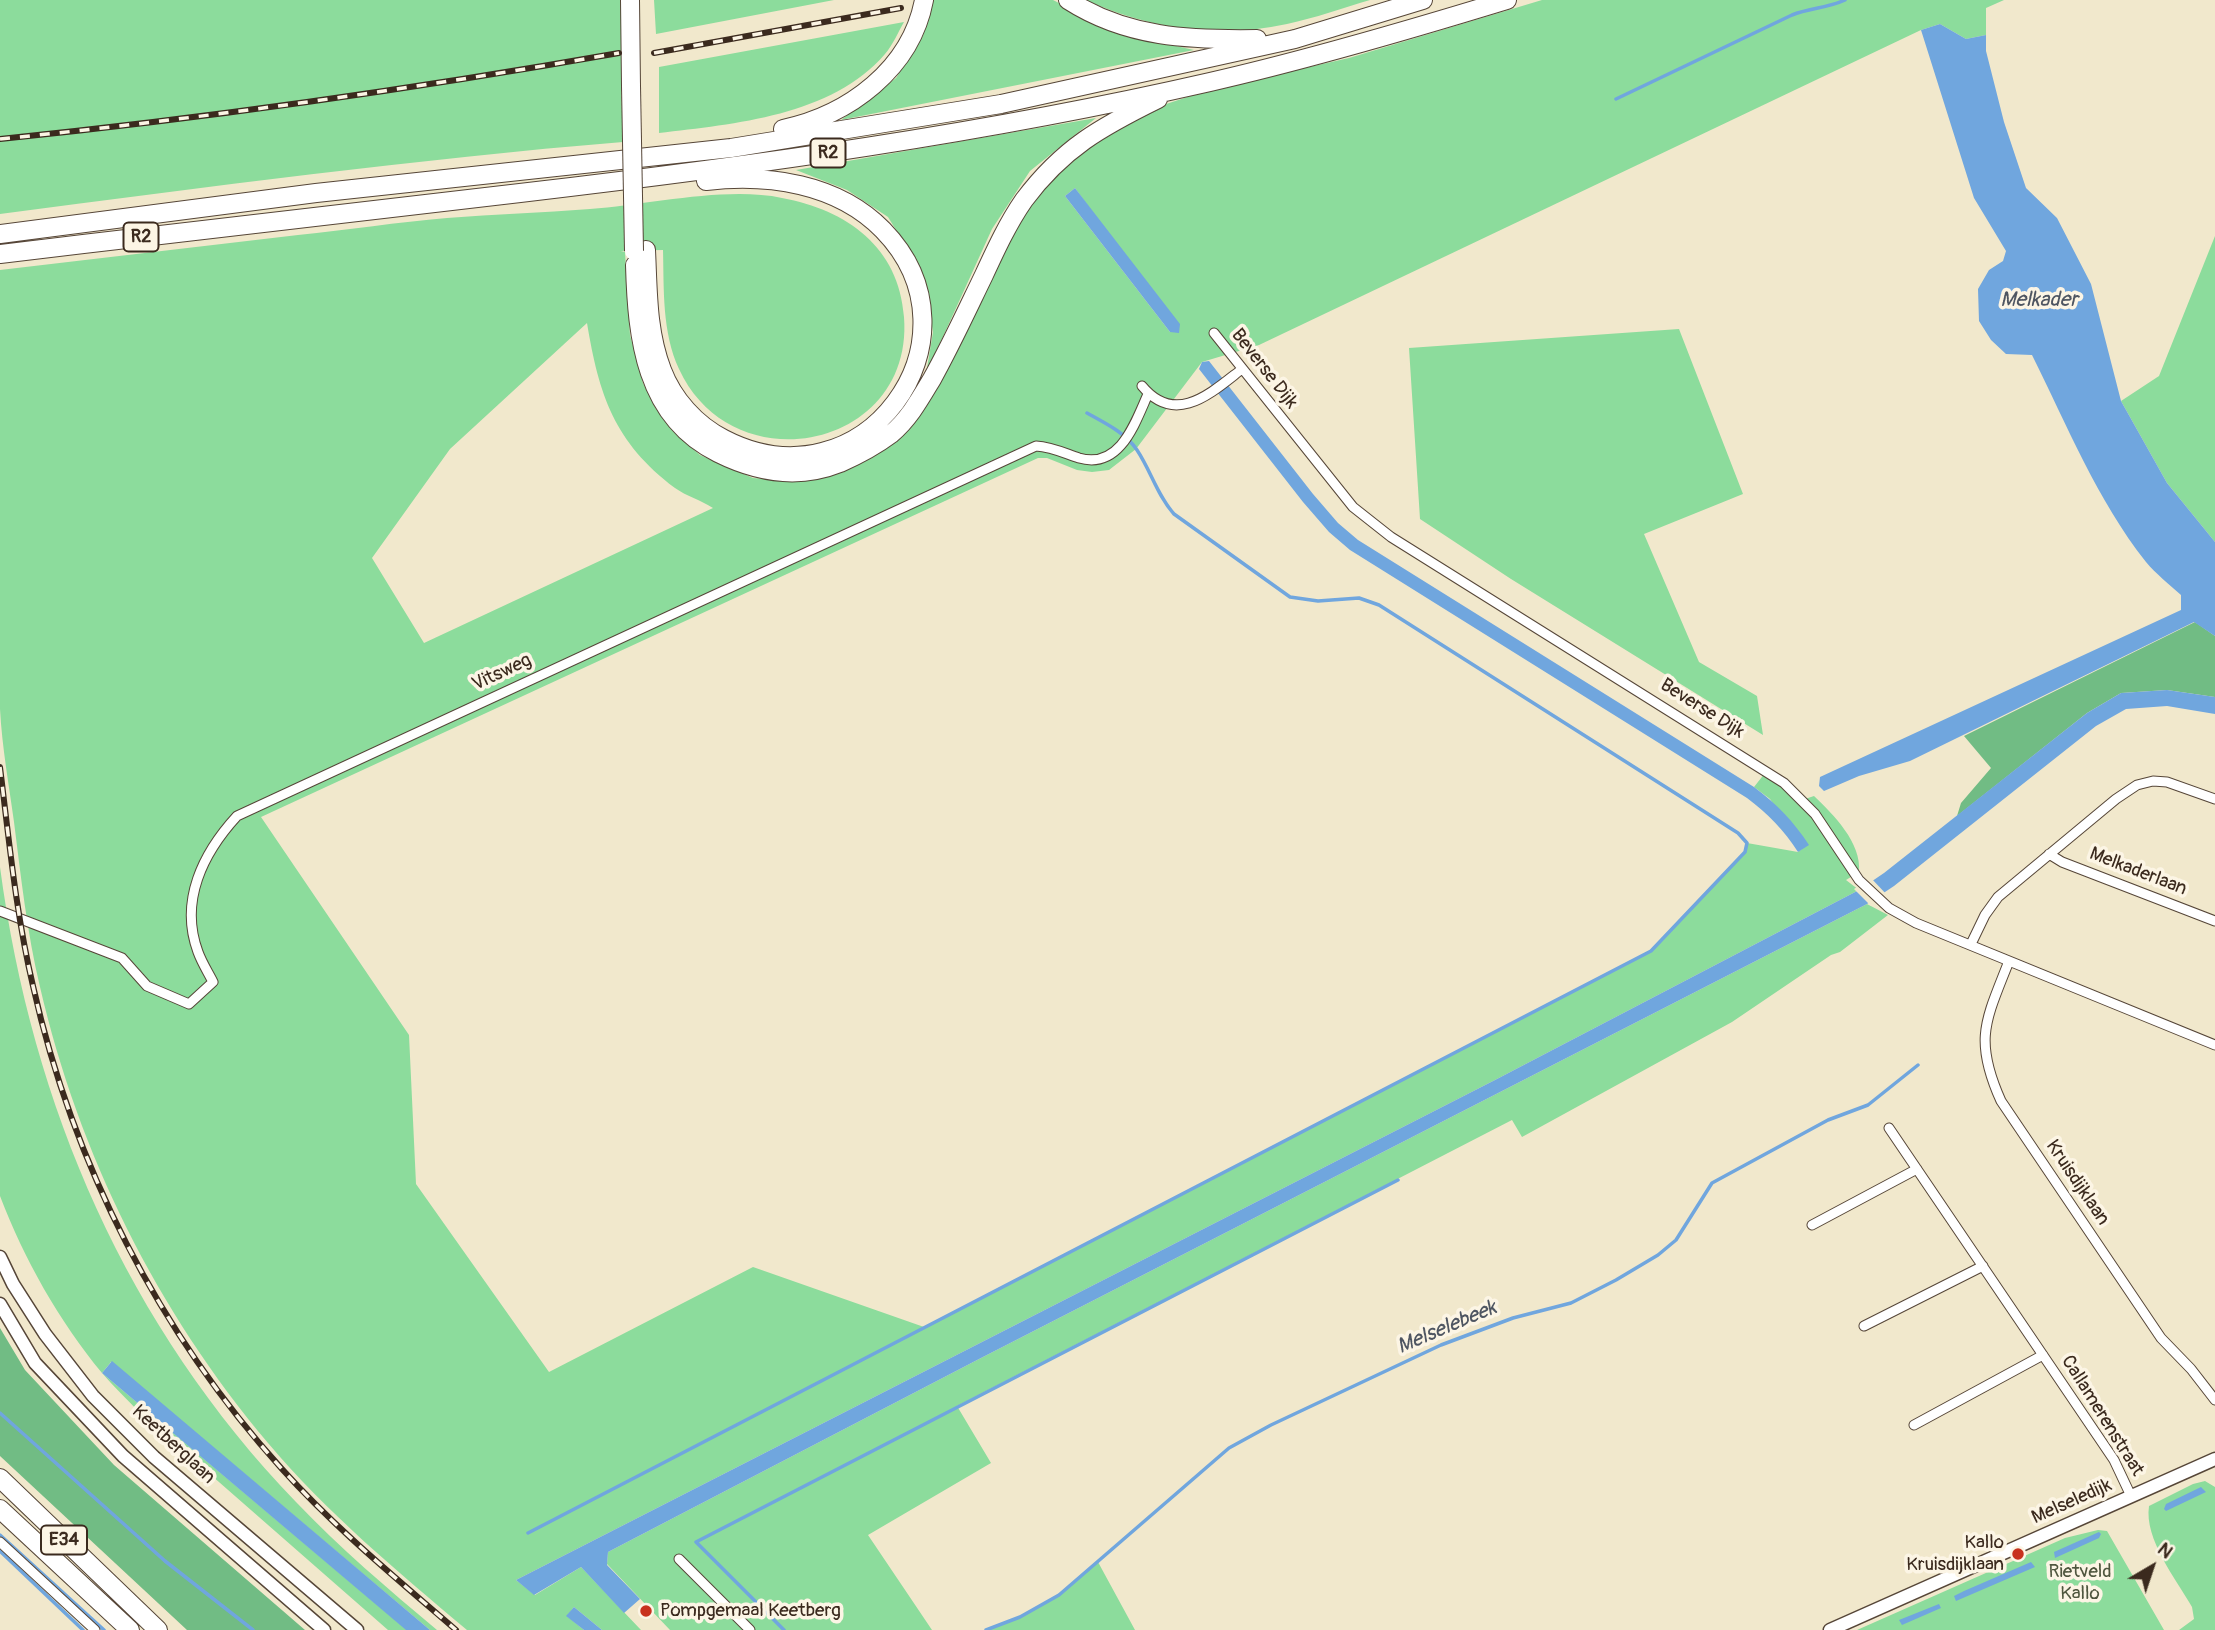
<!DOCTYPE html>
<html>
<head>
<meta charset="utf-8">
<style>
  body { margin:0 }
  #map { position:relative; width:2215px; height:1630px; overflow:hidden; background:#f1e8cc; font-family:Pangolin,sans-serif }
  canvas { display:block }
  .north { position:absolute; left:2117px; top:1532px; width:70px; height:70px; -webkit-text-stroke:5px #fcf5e5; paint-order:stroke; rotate:39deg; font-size:19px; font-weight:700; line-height:28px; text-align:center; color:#3b2a1e }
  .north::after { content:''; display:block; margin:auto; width:24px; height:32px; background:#3b2a1e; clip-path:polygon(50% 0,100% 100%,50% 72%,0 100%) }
</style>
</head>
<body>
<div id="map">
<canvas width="2215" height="1630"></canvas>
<div class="north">N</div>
</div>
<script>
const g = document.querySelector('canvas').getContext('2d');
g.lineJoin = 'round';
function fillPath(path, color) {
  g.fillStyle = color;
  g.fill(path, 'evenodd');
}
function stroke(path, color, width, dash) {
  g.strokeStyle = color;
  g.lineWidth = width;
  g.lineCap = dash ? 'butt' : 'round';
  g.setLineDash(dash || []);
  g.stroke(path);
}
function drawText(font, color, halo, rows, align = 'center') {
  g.font = font + ' Pangolin,sans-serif';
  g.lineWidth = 7;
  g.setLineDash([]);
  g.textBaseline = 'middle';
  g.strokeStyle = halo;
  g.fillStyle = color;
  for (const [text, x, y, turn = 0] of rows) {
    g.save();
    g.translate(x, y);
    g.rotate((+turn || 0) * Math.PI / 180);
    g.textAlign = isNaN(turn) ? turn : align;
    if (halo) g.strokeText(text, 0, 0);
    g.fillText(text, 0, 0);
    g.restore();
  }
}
const green = new Path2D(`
  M0,0H623L624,86L621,87L623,142C415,159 208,187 0,214Z
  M654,0H834L656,34Z
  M930,0H1053L1118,33L1194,50L841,120L896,78L923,36Z
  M1086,0H1370C1343,8 1315,18 1287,24C1219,39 1149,29 1086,0Z
  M1542,0H2004L1986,8V35L1966,39L1940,24L1921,30L1259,345L1202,362L1136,449L1109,470L1092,472L1077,470L1047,458H1038L261,817L409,1035L416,1184L549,1372L753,1267L924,1327L1651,951L1745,852L1747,843L1798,852L1803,848L1770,799L1754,787L1765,773L1799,801L1814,796C1833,814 1862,843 1859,872L1846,880L1859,890L1495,1080L516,1580L535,1595L581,1567L641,1630H602L574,1607L567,1616L584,1630H467C397,1571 327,1513 268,1443C157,1311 79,1155 40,987C27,933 21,877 14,822C9,785 2,747 0,709C0,662 0,613 0,565C0,467 0,368 0,270C99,258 199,247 298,235C348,230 398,222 447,218C495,214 542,213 590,209C649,205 725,186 782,198C847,210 899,247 904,317C914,449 733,486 679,369C662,332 664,290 663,250L621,251L625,252L630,335L643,383L656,409L678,436L700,455L753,478L793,481L896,439L1029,206L1053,175L1094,140L1160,106L1212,89L1349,58ZM1075,188L1179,332H1170L1065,196ZM587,323C599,395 614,442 675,488C686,496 701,500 713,508L424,643L372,558L450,449Z
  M904,22C898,32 893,45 885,54C832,116 734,124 659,133V67Z
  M1096,118L1030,171L992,229L926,374L933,332L923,274L888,217L847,190L796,170Z
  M2215,236V542L2167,483L2121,401L2159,376Z
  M1679,329L1743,494L1644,534L1699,662L1757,696L1763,735L1511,579L1420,519L1409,348Z
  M0,867C32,1107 127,1326 296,1502C340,1548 388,1589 437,1630H430L111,1362L102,1373L407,1630H388L139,1412C127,1399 114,1387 102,1373C59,1321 24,1259 0,1196Z
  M1867,904L1888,915L1840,952L1831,955L1732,1022L1522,1137L1512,1120L957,1406L991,1463L868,1535L932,1630H670L607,1564L608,1552L981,1358Z
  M2205,1481L2215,1487V1630H2179L2194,1619L2192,1607C2176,1579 2144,1539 2149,1506L2193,1484Z
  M2098,1530L2107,1531L2164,1630H1857L2065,1538Z
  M1098,1562L1135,1630H986L1020,1617L1059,1595Z`);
const forest = new Path2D(`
  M2195,622L2215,636V697L2167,690L2121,693L2087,713L1957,816L1961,803L1991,768L1964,736Z
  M0,1328L25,1370L114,1465L305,1630H187L0,1456Z`);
const water = new Path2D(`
  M1940,24L1966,39L1986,35V51L2004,122L2026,188L2057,218L2091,284L2121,401L2167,483L2215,542V636L2194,622L1910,761L1859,776L1824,791L1819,786L1820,777L2181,610V595C2169,584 2156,574 2146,562C2097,500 2067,425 2032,355L2006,354L1991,340L1979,321L1978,289L1989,270L2003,261L2006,251L1974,198L1921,30Z
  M1075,188L1180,324L1179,333L1170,332L1065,196Z
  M1209,361L1313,494L1338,523L1358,540L1754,787C1777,804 1794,822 1809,845L1798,852C1784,830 1768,814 1747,798L1350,550L1329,532L1303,502L1199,369L1202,362Z
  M2167,690L2215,697V714L2167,706L2126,709L2096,726L1894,886L1867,904L981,1358L608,1552L607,1565L640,1599L624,1613L581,1567L534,1595L516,1580L1495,1080L1859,890L1884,873L2087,713L2121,693Z
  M112,1361L430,1630H406L102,1373Z
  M2201,1487L2206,1492L2166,1511L2164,1509L2166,1504Z
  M2099,1532L2101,1534L2099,1538L2055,1558L2054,1552Z
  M2031,1562L2035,1567L1956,1601L1954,1596L1964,1591Z
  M1939,1604L1941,1608L1902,1625L1899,1620Z
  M574,1607L602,1630H584L566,1616Z`);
const pier = new Path2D(`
  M1871,878L1887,895L1871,906L1854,889Z`);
const stream = new Path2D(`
  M1616,99L1792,15C1810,8 1828,8 1845,0
  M0,1413L165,1561L253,1630
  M528,1533L1651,951L1745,852L1747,843L1738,833L1379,605L1359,598L1318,601L1290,597L1174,514C1157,495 1151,471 1137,450C1126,433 1105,423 1087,413
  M0,1535L104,1630
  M0,1551L83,1630
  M784,1630L696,1542L1398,1180
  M986,1630L1020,1617L1059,1595L1229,1448L1271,1425L1441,1345L1513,1318L1571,1303L1616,1280L1658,1255L1676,1240L1712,1183L1828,1120L1868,1105L1918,1065`);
const minor = new Path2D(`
  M1214,333L1353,507L1391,537L1784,783L1815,814L1859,880L1889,908L1916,923L2215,1045
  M1142,386C1176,427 1212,392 1242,369
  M2049,854L2062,862L2215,921
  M0,911L122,958L147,986L189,1004L213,982C208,972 202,963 198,952C179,901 203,853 237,816L1036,446C1052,447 1064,453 1079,458C1120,470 1135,423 1148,394
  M1971,944L1985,915L1998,897L2116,799L2137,785L2153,781L2167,782L2215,799
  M2009,961C1986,1020 1973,1039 2001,1101L2161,1338L2191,1369L2215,1400
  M1889,1128L2114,1460L2131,1496
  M1812,1225L1917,1169
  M1864,1326L1983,1266
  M1914,1425L2043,1355
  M0,1542L95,1630
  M679,1559L750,1630`);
const secondary = new Path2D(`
  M0,1257L13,1284L45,1334L93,1396L154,1457L357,1630
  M0,1304L35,1363L123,1456L324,1630
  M1830,1630L2215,1459`);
const motorway = new Path2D(`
  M630,0L631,86
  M1068,0C1127,38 1190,40 1257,39
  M783,129C849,115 911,69 924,0
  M0,234L316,193L731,148L1001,104L1295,39L1423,0
  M646,250C648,291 647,331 662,370C673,399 696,425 724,439C863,511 989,339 883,230C837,183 768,174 706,181
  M0,254C173,233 346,214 520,193C751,166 983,134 1210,82C1311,59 1409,30 1507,0
  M635,265C637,338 645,417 718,453C758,473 798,480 840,463C858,455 875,446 891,434C909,419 920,399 932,379C951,345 967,310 984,275C996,249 1008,223 1024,200C1063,148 1101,127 1158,99
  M0,1478L158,1630
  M0,1509L130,1630`);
const rail = new Path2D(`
  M654,53L901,8
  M0,139C207,118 413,89 619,53
  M0,767C9,840 16,914 33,986C73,1164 159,1333 282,1469C335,1528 396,1578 456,1630`);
const motorwayBridge = new Path2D(`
  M631,86L634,251`);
const markers = [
  [2018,1554,7,"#c8321e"],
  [646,1611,7,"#c8321e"]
];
const shields = [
  [828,153,35],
  [141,237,35],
  [64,1540,46]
];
const shieldNames = [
  ["R2",828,153],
  ["R2",141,237],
  ["E34",64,1540]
];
const streetNames = [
  ["Beverse Dijk",1264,369,52],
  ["Vitsweg",502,673,-25],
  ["Beverse Dijk",1702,709,32],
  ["Melkaderlaan",2138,872,21],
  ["Kruisdijklaan",2077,1183,56],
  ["Callamerenstraat",2102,1416,58],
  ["Keetberglaan",173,1445,43],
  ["Melseledijk",2072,1502,-24]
];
const poiNames = [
  ["Kallo",2004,1543],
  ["Kruisdijklaan",2004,1565],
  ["Pompgemaal Keetberg",660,1611,"left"]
];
const parkNames = [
  ["Rietveld",2080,1572],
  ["Kallo",2080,1594]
];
const waterNames = [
  ["Melkader",2039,301],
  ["Melselebeek",1447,1328,-23]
];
fillPath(green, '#8cdc9c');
fillPath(forest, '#71bc84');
fillPath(water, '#70a6de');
fillPath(pier, '#f1e8cc');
stroke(stream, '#70a6de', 3.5);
stroke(minor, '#564638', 11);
stroke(secondary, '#564638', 15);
stroke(motorway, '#564638', 20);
stroke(minor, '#fff', 9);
stroke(secondary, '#fff', 12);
stroke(motorway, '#fff', 18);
stroke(rail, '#3b2a1e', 6);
stroke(rail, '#fcf5e5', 3.5, [10]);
stroke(motorwayBridge, '#564638', 20, []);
stroke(motorwayBridge, '#fff', 18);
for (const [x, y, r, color] of markers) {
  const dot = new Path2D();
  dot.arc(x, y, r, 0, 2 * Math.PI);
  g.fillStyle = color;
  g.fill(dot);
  stroke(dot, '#fcf5e5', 2.5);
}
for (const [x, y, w] of shields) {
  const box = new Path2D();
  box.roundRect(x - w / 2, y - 14.5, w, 29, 5);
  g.fillStyle = '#fcf5e5';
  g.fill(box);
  stroke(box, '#3b2a1e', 2);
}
drawText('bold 18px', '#3b2a1e', null, shieldNames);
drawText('19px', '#3b2a1e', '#fcf5e5', streetNames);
drawText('19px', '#3b2a1e', '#fcf5e5', poiNames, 'right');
drawText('19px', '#4f563e', '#fcf5e5', parkNames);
drawText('italic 21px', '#4e5561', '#fcf5e5', waterNames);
</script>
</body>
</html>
